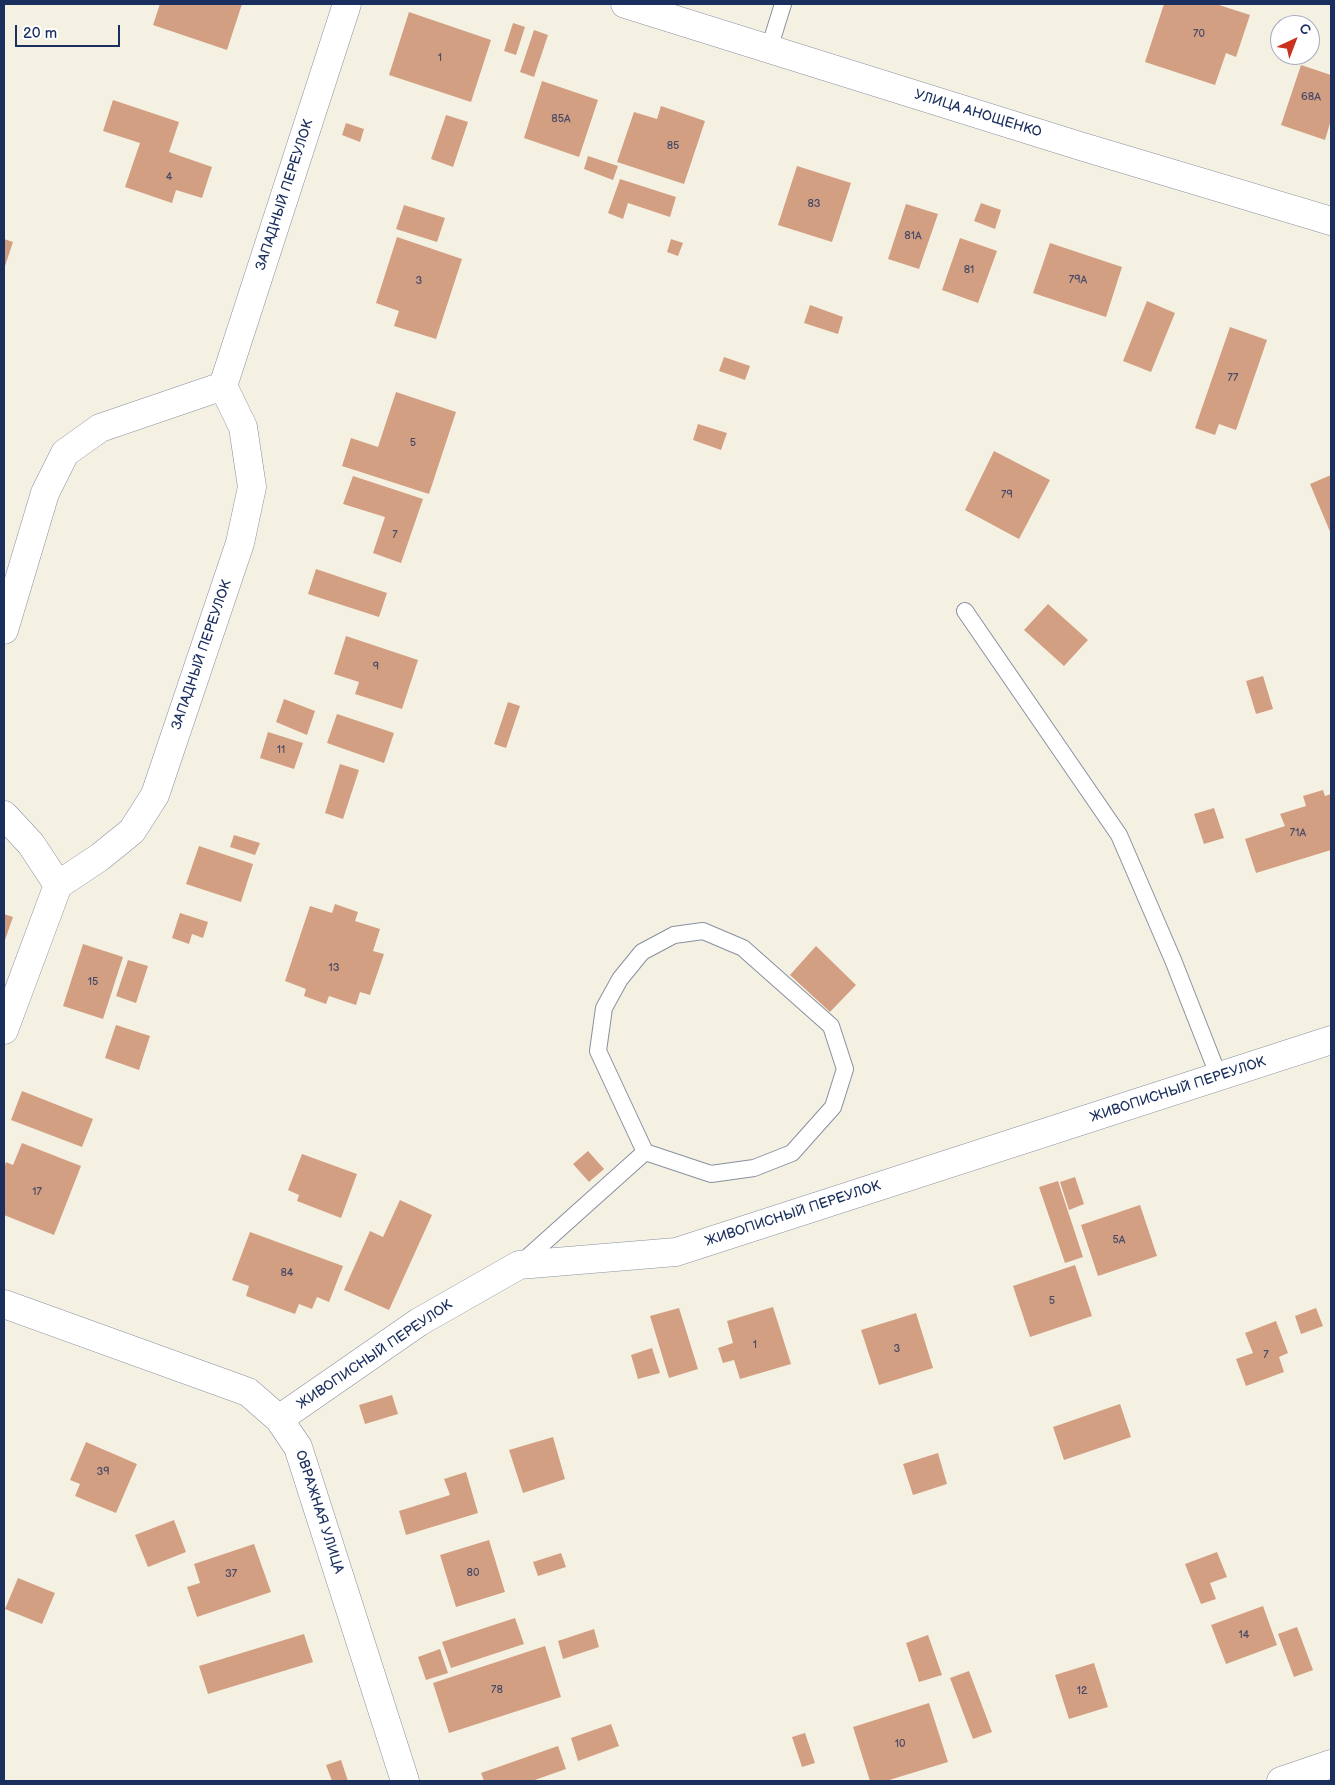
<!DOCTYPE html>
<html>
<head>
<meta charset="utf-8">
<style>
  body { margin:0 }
  #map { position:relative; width:1335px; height:1785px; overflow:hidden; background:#f5f1e2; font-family:"Balsamiq Sans",sans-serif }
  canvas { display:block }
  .frame { position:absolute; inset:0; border:5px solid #1b2f5e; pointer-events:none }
  .north { position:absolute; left:1270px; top:15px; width:50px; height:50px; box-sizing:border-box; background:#fff; border:1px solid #a4acbf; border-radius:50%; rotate:43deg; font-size:14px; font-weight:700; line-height:20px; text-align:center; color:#1b2f5e }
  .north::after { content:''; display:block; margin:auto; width:18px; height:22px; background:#c8321e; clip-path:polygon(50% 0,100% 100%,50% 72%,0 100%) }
  .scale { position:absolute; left:15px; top:25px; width:105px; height:22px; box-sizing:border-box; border:2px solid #1b2f5e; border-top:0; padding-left:6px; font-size:15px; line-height:18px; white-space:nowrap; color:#1b2f5e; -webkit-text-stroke:4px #fff; paint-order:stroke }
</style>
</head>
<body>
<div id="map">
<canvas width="1335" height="1785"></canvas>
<div class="frame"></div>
<div class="north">С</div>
<div class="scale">20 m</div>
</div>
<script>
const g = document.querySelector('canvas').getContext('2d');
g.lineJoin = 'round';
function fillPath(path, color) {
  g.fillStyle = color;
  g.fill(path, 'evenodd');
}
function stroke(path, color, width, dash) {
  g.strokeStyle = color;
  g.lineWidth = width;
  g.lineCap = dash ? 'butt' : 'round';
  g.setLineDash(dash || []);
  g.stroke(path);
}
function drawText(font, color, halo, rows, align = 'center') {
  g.font = font + ' "Balsamiq Sans",sans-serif';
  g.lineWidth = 4;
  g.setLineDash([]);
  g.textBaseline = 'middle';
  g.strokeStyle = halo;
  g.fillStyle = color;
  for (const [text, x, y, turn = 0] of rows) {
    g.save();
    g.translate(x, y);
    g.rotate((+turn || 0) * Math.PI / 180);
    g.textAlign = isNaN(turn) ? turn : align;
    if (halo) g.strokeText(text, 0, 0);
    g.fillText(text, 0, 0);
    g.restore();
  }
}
const building = new Path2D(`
  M160,4H242L227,50L153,25Z
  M1164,4H1216L1250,15L1236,57L1226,53L1215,85L1145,62Z
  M409,12L491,40L471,102L389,75Z
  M513,23L525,27L516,55L504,51Z
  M534,30L548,35L534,77L520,72Z
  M1301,65L1331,75V120L1325,140L1281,125Z
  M542,81L598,100L579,157L524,138Z
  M113,100L179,122L169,152L212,167L202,198L176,190L172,203L125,187L140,143L103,131Z
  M661,106L705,121L684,184L617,162L634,112L657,119Z
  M446,115L468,122L453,167L431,159Z
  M346,123L364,129L360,142L342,135Z
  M588,156L618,166L613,180L584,169Z
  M797,166L851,183L832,242L778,225Z
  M620,179L676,197L670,217L628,203L623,219L608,213Z
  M981,203L1001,210L995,229L974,221Z
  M906,204L938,214L919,269L888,259Z
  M404,205L445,218L437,242L396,229Z
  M397,237L462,259L436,339L394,326L399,311L376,303Z
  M960,238L997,251L978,303L942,290Z
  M4,239L13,242L4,269Z
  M671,239L683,243L678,256L667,252Z
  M1050,243L1122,267L1106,317L1033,293Z
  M1147,301L1175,313L1151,372L1123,361Z
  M810,305L843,317L838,334L804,323Z
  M1230,327L1267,340L1236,430L1219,424L1215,435L1195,428Z
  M724,357L750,366L745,380L719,371Z
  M396,392L456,412L429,494L342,466L351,438L378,447Z
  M698,424L727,433L721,450L693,440Z
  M994,451L1050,480L1019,539L965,510Z
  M1331,475V534L1310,484Z
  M353,476L423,499L401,563L373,553L385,517L343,504Z
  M316,569L387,593L379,617L308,594Z
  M1048,604L1088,640L1064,666L1024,630Z
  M346,636L418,660L402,709L355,694L359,682L334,674Z
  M1263,676L1273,709L1256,714L1246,681Z
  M284,699L315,711L307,735L276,722Z
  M508,702L520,706L506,748L494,744Z
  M337,714L394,733L384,763L327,743Z
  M268,732L303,743L294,769L260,758Z
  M340,764L359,770L343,819L325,813Z
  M1323,790L1325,796L1331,794V850L1256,873L1245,839L1285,826L1280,814L1306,806L1303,796Z
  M1214,808L1224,838L1204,844L1194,814Z
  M234,835L260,843L255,855L230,847Z
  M199,846L253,864L241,902L186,884Z
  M335,904L358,912L355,921L380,929L373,951L384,954L370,995L360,992L356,1005L329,996L326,1004L304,996L306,989L285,981L310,906L332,913Z
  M180,913L208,922L203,938L192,934L189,944L172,938Z
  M4,914L13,917L4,943Z
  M83,944L123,957L103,1019L63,1006Z
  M816,946L856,985L830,1012L790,975Z
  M128,960L148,966L136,1003L116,996Z
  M116,1025L150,1036L139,1070L105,1058Z
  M22,1091L93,1119L82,1147L11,1120Z
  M22,1143L81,1166L54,1235L4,1215V1169L6,1162L13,1165Z
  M588,1151L604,1169L589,1182L573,1164Z
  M302,1154L357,1174L341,1218L297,1201L299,1195L288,1190Z
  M1075,1177L1084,1204L1069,1210L1060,1182Z
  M1058,1181L1083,1257L1065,1263L1039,1187Z
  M400,1200L432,1215L389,1310L344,1290L370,1231L383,1237Z
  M1140,1205L1157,1256L1098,1276L1081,1225Z
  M250,1232L343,1266L329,1302L317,1297L312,1309L299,1304L295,1314L246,1296L249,1286L232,1280Z
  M1075,1265L1092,1316L1030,1337L1013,1286Z
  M773,1307L791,1364L740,1379L734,1360L723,1363L718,1348L733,1343L727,1321Z
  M679,1308L698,1369L669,1378L650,1316Z
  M1316,1308L1323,1326L1301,1334L1295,1316Z
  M916,1313L933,1368L879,1385L861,1330Z
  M1276,1321L1288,1353L1279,1357L1284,1372L1246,1386L1236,1359L1253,1353L1245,1333Z
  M652,1348L660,1373L638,1379L631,1355Z
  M392,1395L398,1414L365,1424L359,1405Z
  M1120,1404L1131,1437L1064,1460L1053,1427Z
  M553,1437L565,1479L523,1493L509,1450Z
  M86,1442L137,1464L116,1513L75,1496L80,1484L70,1480Z
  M938,1453L947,1484L913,1495L903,1464Z
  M466,1472L478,1513L406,1535L399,1511L450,1495L444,1479Z
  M174,1520L186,1552L148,1567L135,1535Z
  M489,1540L505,1592L456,1607L440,1555Z
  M254,1544L271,1592L197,1617L187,1587L200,1583L194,1564Z
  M1217,1552L1227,1577L1210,1583L1216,1599L1201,1604L1185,1564Z
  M561,1553L566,1567L538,1576L533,1562Z
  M18,1578L55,1593L42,1624L5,1609Z
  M1263,1606L1277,1645L1226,1664L1211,1625Z
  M515,1618L524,1644L451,1668L442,1642Z
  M1297,1627L1313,1670L1294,1677L1278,1634Z
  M594,1629L599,1647L563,1659L558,1641Z
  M304,1634L313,1662L208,1694L199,1666Z
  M928,1635L942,1675L919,1682L906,1643Z
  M545,1646L561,1697L449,1733L433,1683Z
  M440,1649L448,1673L426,1680L418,1657Z
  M1094,1663L1108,1707L1069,1719L1055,1675Z
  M969,1671L992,1732L973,1739L950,1678Z
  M929,1703L948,1762L886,1781H870L853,1727Z
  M611,1724L619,1746L578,1761L571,1738Z
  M805,1733L815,1763L802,1767L792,1737Z
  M558,1746L566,1769L532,1781H484L481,1773Z
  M341,1760L348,1781H332L326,1765Z`);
const lane = new Path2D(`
  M769,49L783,4
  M965,611L1119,835L1173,960L1219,1077
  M520,1264L645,1152L711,1174L754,1168L792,1153L833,1107L845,1069L831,1026L743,948L703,931L674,935L642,952L620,979L604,1008L598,1051L645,1152`);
const street = new Path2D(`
  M625,4L1080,146L1331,221
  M4,630L45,493L65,453L100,428L223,386
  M4,815L31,844L58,885
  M4,1030L58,885L100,857L132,831L155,795L240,543L252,487L243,427L223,386L347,4
  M4,1304L248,1392L279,1419L298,1447L405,1781
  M279,1419L419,1322L519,1265L676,1252L1331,1040
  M1281,1781L1331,1764`);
const numberNames = [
  ["70",1199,34],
  ["1",440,58],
  ["68А",1311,97],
  ["85А",561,119],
  ["85",673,146],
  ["4",169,177],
  ["83",814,204],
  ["81А",913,236],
  ["81",969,270],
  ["79А",1078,280],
  ["3",419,281],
  ["77",1233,378],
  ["5",413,443],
  ["79",1007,495],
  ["7",395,535],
  ["9",376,667],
  ["11",281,750],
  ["71А",1298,833],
  ["13",334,968],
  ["15",93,982],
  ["17",37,1192],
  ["5А",1119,1240],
  ["84",287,1273],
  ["5",1052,1301],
  ["1",755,1345],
  ["3",897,1349],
  ["7",1266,1355],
  ["39",103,1472],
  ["80",473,1573],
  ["37",231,1574],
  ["14",1244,1635],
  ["78",497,1690],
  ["12",1082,1691],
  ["10",900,1744]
];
const streetNames = [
  ["УЛИЦА АНОЩЕНКО",978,114,17],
  ["ЗАПАДНЫЙ ПЕРЕУЛОК",285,195,-72],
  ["ЗАПАДНЫЙ ПЕРЕУЛОК",202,655,-71],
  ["ЖИВОПИСНЫЙ ПЕРЕУЛОК",1178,1090,-18],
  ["ЖИВОПИСНЫЙ ПЕРЕУЛОК",793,1214,-18],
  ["ЖИВОПИСНЫЙ ПЕРЕУЛОК",375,1355,-34],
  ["ОВРАЖНАЯ УЛИЦА",319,1512,72]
];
fillPath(building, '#d39f82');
stroke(lane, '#8890a0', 18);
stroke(street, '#8890a0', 29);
stroke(lane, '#fff', 16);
stroke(street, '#fff', 28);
drawText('11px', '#494b67', null, numberNames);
drawText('14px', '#1b2f5e', '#fff', streetNames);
</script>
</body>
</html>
